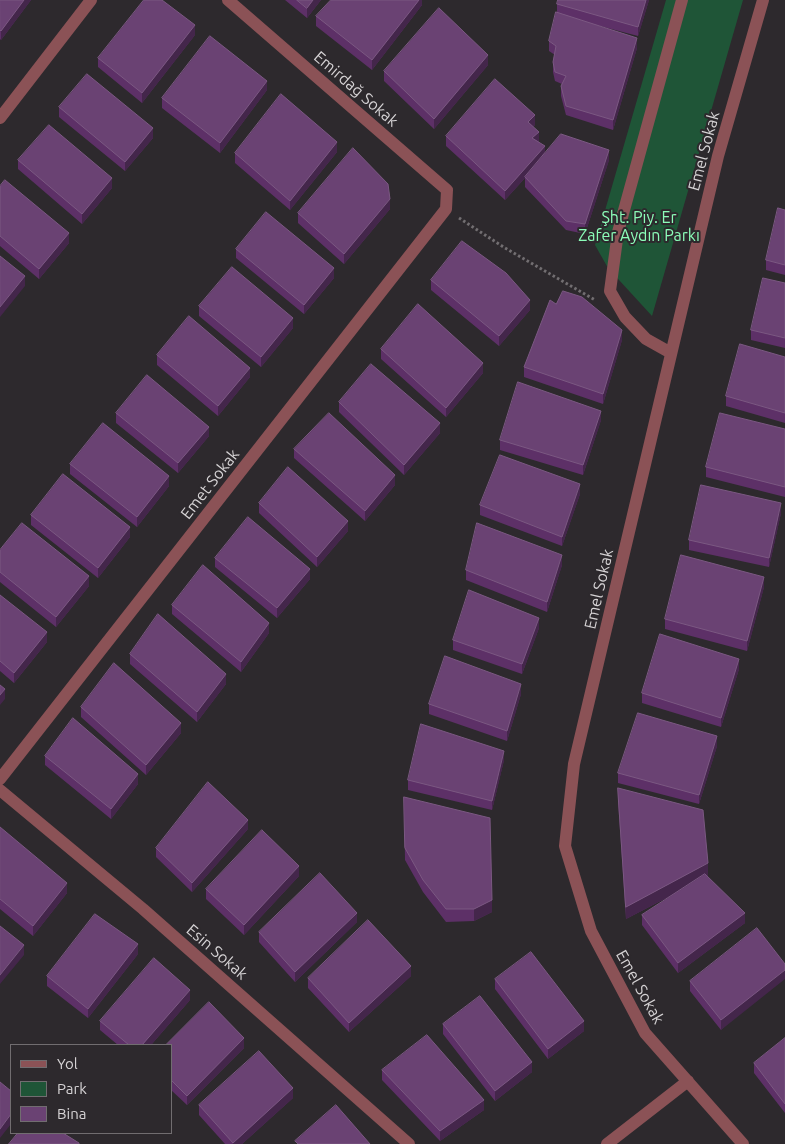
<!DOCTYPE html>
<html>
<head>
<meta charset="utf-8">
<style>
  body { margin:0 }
  #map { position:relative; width:785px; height:1144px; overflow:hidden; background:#2d292d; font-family:Ubuntu,sans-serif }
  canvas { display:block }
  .legend { position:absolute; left:10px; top:1044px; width:162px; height:90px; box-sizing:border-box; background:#2d292d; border:1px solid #716d70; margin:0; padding:6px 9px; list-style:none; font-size:15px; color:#d6d3d5 }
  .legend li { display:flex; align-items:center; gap:10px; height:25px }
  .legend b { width:25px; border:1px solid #716d70 }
</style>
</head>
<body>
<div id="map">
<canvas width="785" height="1144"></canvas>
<ul class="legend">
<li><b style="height:6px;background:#8b5256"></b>Yol</li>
<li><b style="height:14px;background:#1f5537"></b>Park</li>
<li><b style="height:14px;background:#6a4273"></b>Bina</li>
</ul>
</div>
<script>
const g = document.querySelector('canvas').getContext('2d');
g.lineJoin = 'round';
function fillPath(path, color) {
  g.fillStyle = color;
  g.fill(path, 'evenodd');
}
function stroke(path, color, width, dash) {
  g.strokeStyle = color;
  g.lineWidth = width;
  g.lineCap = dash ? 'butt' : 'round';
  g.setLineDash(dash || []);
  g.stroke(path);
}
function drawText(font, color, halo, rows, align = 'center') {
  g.font = font + ' Ubuntu,sans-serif';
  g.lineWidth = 4;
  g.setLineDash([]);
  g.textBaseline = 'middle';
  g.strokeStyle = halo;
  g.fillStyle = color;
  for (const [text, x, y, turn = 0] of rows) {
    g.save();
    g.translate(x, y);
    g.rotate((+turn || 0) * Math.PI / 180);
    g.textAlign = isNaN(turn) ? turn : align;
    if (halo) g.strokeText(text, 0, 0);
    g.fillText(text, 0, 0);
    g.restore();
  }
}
const green = new Path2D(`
  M666,0H743L652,316L608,268L595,245Z`);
const path = new Path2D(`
  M459,218L505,248L595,300`);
const minor = new Path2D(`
  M0,118L91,0
  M671,353L646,339L625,317L610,291L618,232L682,0
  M0,779L446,209L447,190L228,0
  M0,790L143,909L409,1144
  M607,1144L688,1081
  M743,1144L645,1033L591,931L565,846L574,764L718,156L763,0`);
const wall = new Path2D(`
  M0,0H31L1,40L0,39Z
  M285,0H321L307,18Z
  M422,0V5L372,70L316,26V16Z
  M649,0L638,36L596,25L637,48L613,130L566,115L561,96V86L562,84L555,81L553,72V62L555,55L549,51V41L557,12V4Z
  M195,35L142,103L98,67V58Z
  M488,65L434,129L384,81V71Z
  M267,90L220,153L162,108V98Z
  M59,107L153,138L125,171L59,117Z
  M535,125L533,127L539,142L545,154L609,160L585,234L566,230L525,187V178L505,200L446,146V136Z
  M337,152L290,210L235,163V153Z
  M18,160L112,188L82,224L18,169Z
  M0,186L69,243L39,279L0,246Z
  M390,209L344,264L298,223V213Z
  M785,210V275L766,270V260Z
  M236,249L334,278L304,314L236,258Z
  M431,280L530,310L499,346L431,290Z
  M785,283V348L751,340V330Z
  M556,304L622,340L603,404L524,377V367Z
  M199,306L293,328L261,367L199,316Z
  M381,349L483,373L446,417L381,359Z
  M157,355L250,377L218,416L157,365Z
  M785,357V423L726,406V396Z
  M339,402L440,433L404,475L339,412Z
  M116,413L209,436L178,473L116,423Z
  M601,420L583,475L500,450V440Z
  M785,429V497L706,477V467Z
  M294,449L395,485L365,521L294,458Z
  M70,464L169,486L137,527L70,474Z
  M580,494L562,546L480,515V505Z
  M259,503L348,531L317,567L259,513Z
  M781,513L769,567L689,550V540Z
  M31,515L130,537L98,578L31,525Z
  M0,550L89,586L56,627L0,582Z
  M215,558L310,579L277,618L215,567Z
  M562,565L547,612L466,580V570Z
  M764,587L747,651L665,629V619Z
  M0,595L47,642L14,683L0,671Z
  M172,605L269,633L241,672L172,614Z
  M539,628L522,674L453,650V640Z
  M130,654L226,684L197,722L130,664Z
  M739,669L721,727L642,703V693Z
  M521,694L507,741L429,714V704Z
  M81,707L181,733L146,775L81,717Z
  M717,746L699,804L618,783V773Z
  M45,756L138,784L111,819L45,765Z
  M504,760L492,810L408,790V780Z
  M618,788L708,876H707L745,923L678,973L642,925V915L676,893L626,919L618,801Z
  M404,797L492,912L474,921L446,922L423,892L405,860Z
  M0,827L67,893L33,936L0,909Z
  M248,829L192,892L156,857V848Z
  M299,876L244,935L206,899V889Z
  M357,922L295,982L259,942V932Z
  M138,954L88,1018L47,986V976Z
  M785,964L721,1030L690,991V981Z
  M411,976L349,1032L308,988V978Z
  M495,979L584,1031L548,1059L495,989Z
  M190,1000L151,1045H118L100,1030V1021Z
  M443,1024L532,1072L495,1101L443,1034Z
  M785,1038V1113L754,1073V1063Z
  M171,1045L244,1048L187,1105L171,1090Z
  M382,1070L484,1110L440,1141L382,1080Z
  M293,1098L242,1144H225L199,1115V1105Z`);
const shadedWall = new Path2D(`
  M24,0H31L1,40V31Z
  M313,0H321L307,18V8Z
  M419,0H422V5L372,70V60Z
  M646,0H649L638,36V27Z
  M195,25V35L142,103V93Z
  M637,38V48L613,130V120Z
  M488,55V65L434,129V119Z
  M267,81V90L220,153V143Z
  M535,115V125L528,132V122Z
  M153,128V138L125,171V162Z
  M539,132V142L532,138Z
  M337,142V152L290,210V201Z
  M545,146V156L505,200V191Z
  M609,150V160L585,234V224Z
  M112,178V188L82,224V214Z
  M390,199V209L344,264V254Z
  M69,233V243L39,279V269Z
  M334,268V278L304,314V305Z
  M25,276V286L0,317V307Z
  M530,300V310L499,346V336Z
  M293,318V328L261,367V357Z
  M622,330V340L603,404V394Z
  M483,363V373L446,417V408Z
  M250,368V377L218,416V406Z
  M601,411V420L583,475V465Z
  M440,423V433L404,475V465Z
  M209,427V436L178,473V463Z
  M395,475V485L365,521V511Z
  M169,476V486L137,527V517Z
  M580,484V494L562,546V537Z
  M781,503V513L769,567V558Z
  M348,521V531L317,567V557Z
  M130,527V537L98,578V568Z
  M562,555V565L547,612V602Z
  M310,569V579L277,618V608Z
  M89,576V586L56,627V617Z
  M764,577V587L747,651V641Z
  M539,618V628L522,674V664Z
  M269,623V633L241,672V662Z
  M47,632V642L14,683V673Z
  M739,659V669L721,727V718Z
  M226,674V684L197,722V712Z
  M521,684V694L507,741V731Z
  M5,689V699L0,705V695Z
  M181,723V733L146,775V765Z
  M717,736V746L699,804V795Z
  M504,751V760L492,810V801Z
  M138,774V784L111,819V809Z
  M248,820V829L192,892V883Z
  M708,863V876L626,919V907Z
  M299,866V876L244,935V925Z
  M67,883V893L33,936V926Z
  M492,900V912L474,921V909Z
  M357,913V922L295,982V972Z
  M745,913V923L678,973V963Z
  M138,944V954L88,1018V1009Z
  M24,945V955L0,984V975Z
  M411,966V976L349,1032V1023Z
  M785,970V979L721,1030V1020Z
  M190,990V1000L151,1045H142Z
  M584,1021V1031L548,1059V1049Z
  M244,1038V1048L187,1105V1096Z
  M532,1062V1072L495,1101V1091Z
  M293,1088V1098L242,1144H233V1143Z
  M484,1100V1110L440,1141V1131Z
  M11,1114V1124L0,1138V1129Z`);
const building = new Path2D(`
  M0,0H24L1,31L0,30Z
  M144,0H162L195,25L142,93L98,58Z
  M297,0H313L307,8Z
  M331,0H419L372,60L316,16Z
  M558,0H646L638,27L557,4Z
  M439,8L488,55L434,119L384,71Z
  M556,12L637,38L613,120L566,106L561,86L566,76L555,72L553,62L556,46L549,41Z
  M210,36L267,81L220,143L162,98Z
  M87,74L153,128L125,162L59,107Z
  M495,79L535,115L528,122L539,132L532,138L545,146L505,191L446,136Z
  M281,94L337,142L290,201L235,153Z
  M49,125L112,178L82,214L18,160Z
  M561,134L609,150L585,224L566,221L525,177Z
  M353,148L388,184L390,199L344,254L298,213Z
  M5,180L69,233L39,269L0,236V186Z
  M778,208L785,210V265L766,260Z
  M266,212L334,268L304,305L236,249Z
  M462,241L506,273L530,300L499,336L431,280Z
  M0,256L25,276L0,307Z
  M232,267L293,318L261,357L199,306Z
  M763,278L785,283V338L751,330Z
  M563,291L582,297L622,330L603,394L524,367L550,300L556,304Z
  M418,304L483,363L446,408L381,349Z
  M189,316L250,368L218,406L157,355Z
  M740,344L785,357V413L726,396Z
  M371,364L440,423L404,465L339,402Z
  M147,375L209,427L178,463L116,413Z
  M518,382L601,411L583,465L500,440Z
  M329,413L395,475L365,511L294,449Z
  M720,413L785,429V487L706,467Z
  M103,423L169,476L137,517L70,464Z
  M500,455L580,484L562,537L480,505Z
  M288,467L348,521L317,557L259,503Z
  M63,474L130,527L98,568L31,515Z
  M701,485L781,503L769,558L689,540Z
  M248,517L310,569L277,608L215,558Z
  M22,523L89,576L56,617L0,572V550Z
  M477,523L562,555L547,602L466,570Z
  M681,555L764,577L747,641L665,619Z
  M203,565L269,623L241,662L172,605Z
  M469,590L539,618L522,664L453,640Z
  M0,595L47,632L14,673L0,661Z
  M158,614L226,674L197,712L130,654Z
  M660,634L739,659L721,718L642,693Z
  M445,656L521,684L507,731L429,704Z
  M114,663L181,723L146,765L81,707Z
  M0,685L5,689L0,695Z
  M638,713L717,736L699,795L618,773Z
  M73,718L138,774L111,809L45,756Z
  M421,724L504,751L492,801L408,780Z
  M208,782L248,820L192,883L156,848Z
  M618,788L703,810L708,863L626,907Z
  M404,797L490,818L492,900L474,909H446L423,880L405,848Z
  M0,827L67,883L33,926L0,899Z
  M262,830L299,866L244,925L206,889Z
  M320,873L357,913L295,972L259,932Z
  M705,874L745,913L678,963L642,915Z
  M95,914L138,944L88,1009L47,976Z
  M368,920L411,966L349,1023L308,978Z
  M0,926L24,945L0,975Z
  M757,928L785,964V970L721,1020L690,981Z
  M531,952L584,1021L548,1049L495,979Z
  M154,958L190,990L142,1045H129L100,1021Z
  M480,996L532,1062L495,1091L443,1024Z
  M209,1002L244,1038L187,1096L171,1080V1045H166Z
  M427,1035L484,1100L440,1131L382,1070Z
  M785,1038V1104L754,1063Z
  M259,1051L293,1088L233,1143L199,1105Z
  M0,1082L11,1091V1114L0,1129Z
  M336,1105L370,1144H298L295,1141Z
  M18,1133H63L79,1143V1144H9Z`);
const streetNames = [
  ["Emirdağ Sokak",356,89,41],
  ["Emel Sokak",704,151,-75],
  ["Emet Sokak",210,484,-52],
  ["Emel Sokak",599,589,-77],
  ["Esin Sokak",217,952,41],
  ["Emel Sokak",640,987,61]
];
const parkNames = [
  ["Şht. Piy. Er",639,218],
  ["Zafer Aydın Parkı",639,236]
];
fillPath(green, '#1f5537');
stroke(path, '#726e71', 3, [2.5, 2.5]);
stroke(minor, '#8b5256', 12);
fillPath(wall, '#5d3067');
fillPath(shadedWall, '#44264b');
fillPath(building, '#6a4273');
stroke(building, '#7b5882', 1);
drawText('16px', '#d6d3d5', '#2d292d', streetNames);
drawText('16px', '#8cfdb9', '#2d292d', parkNames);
</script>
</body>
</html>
